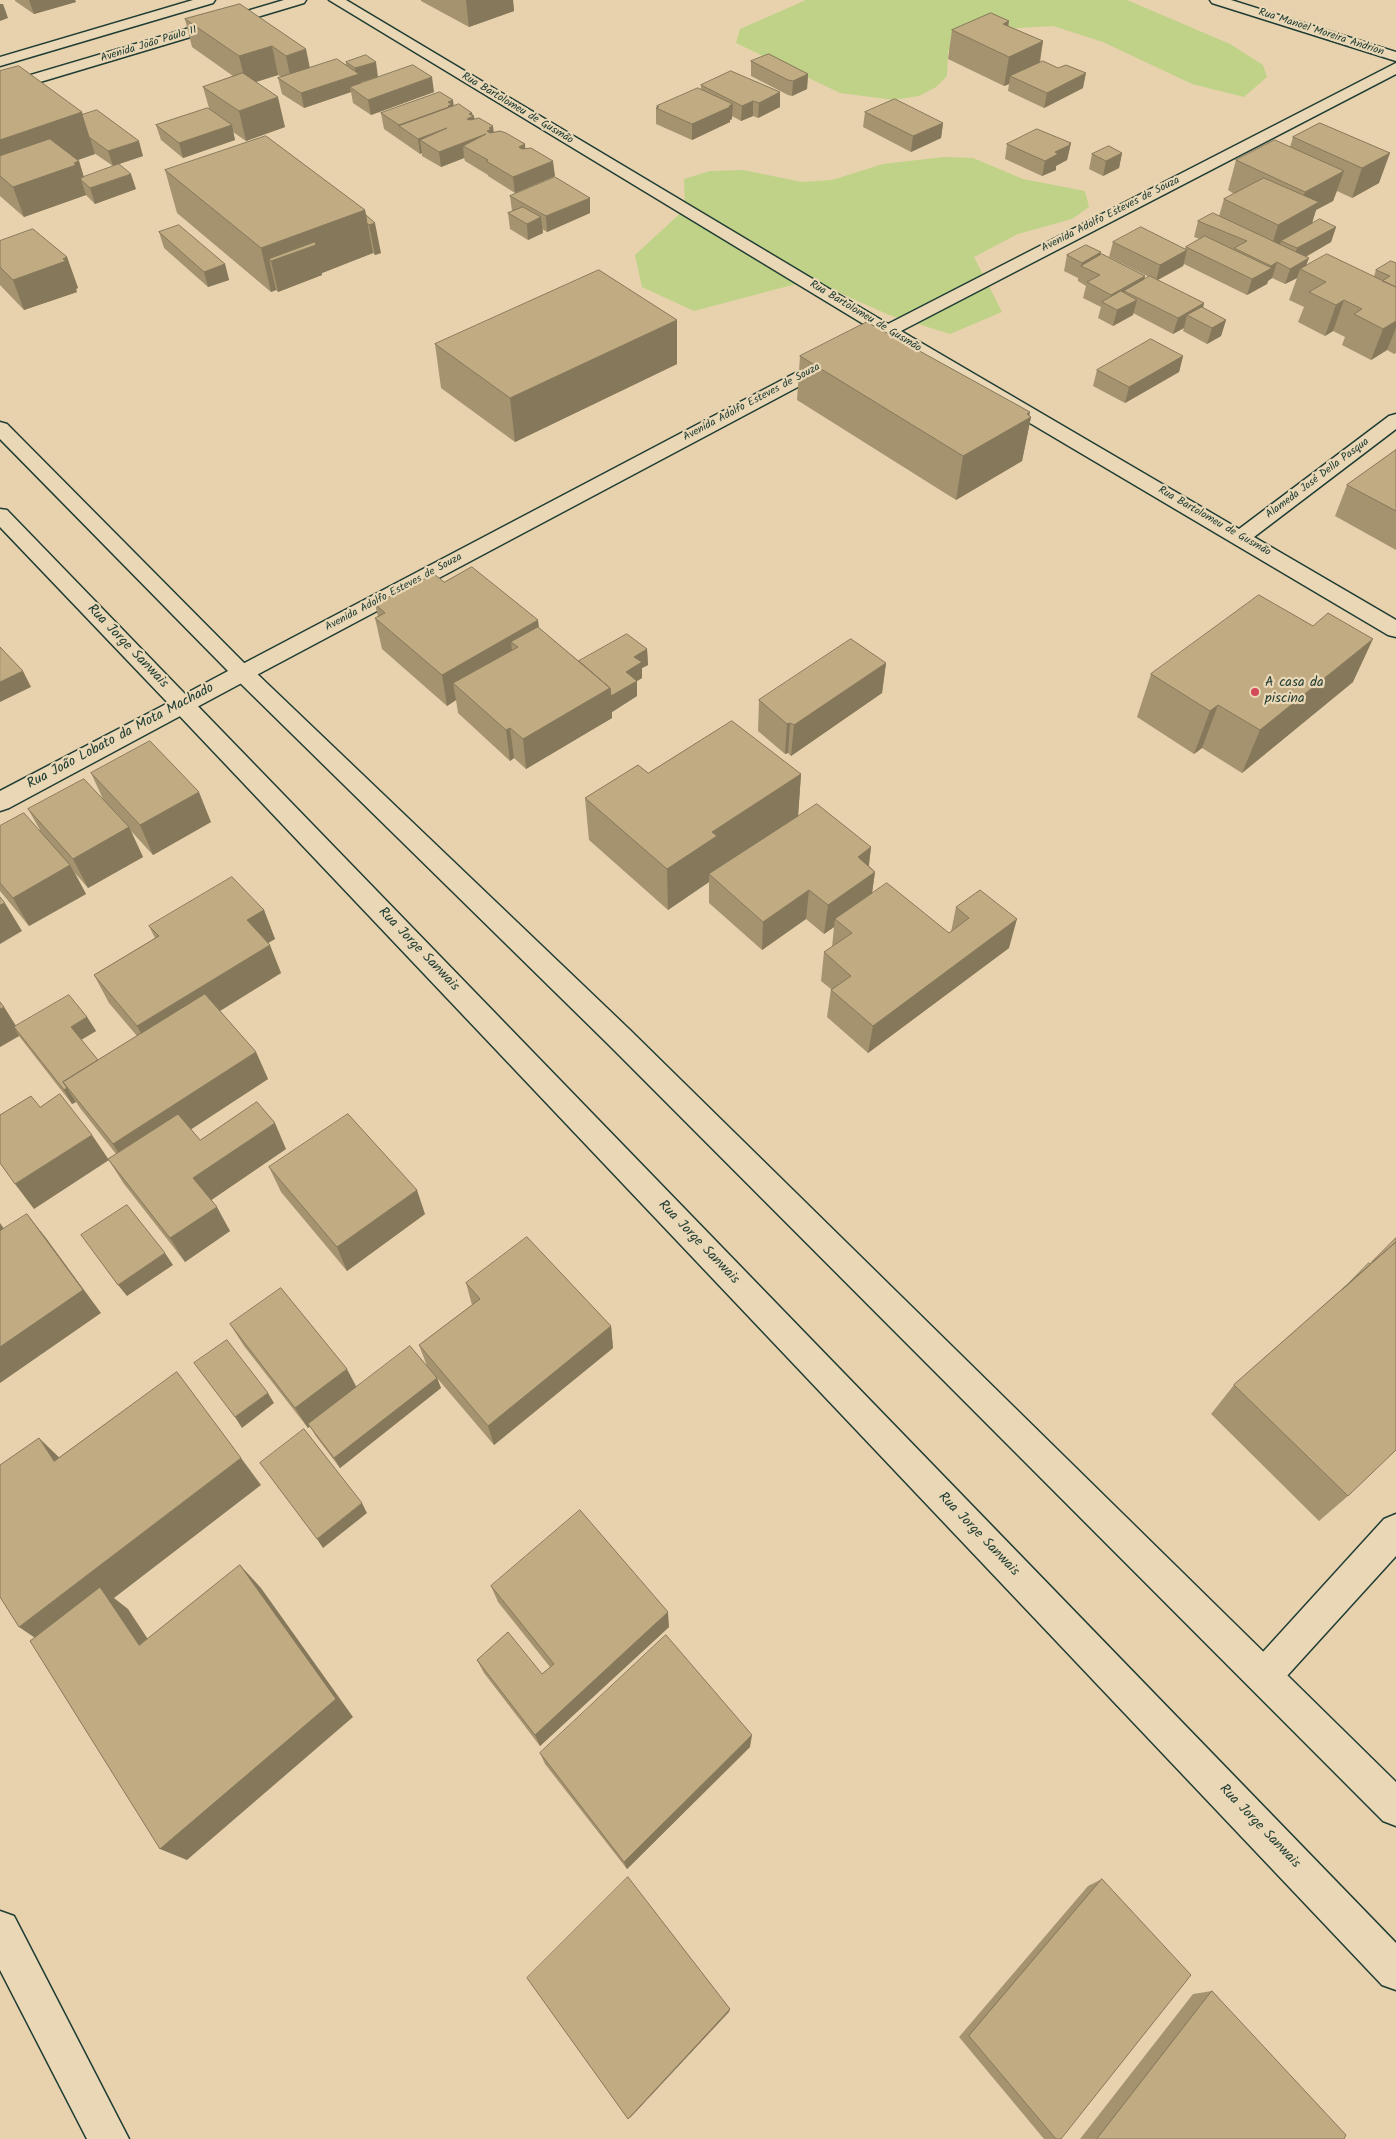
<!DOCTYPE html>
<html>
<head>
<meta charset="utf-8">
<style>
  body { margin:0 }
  canvas { display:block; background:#e7d2ad }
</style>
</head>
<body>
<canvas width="1396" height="2139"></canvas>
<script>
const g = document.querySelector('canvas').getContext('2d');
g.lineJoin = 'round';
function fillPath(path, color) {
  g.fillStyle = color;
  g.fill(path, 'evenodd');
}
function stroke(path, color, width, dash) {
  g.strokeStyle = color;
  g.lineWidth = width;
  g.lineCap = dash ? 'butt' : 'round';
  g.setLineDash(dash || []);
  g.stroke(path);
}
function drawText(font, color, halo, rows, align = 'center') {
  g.font = font + ' Kalam,sans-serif';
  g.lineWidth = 4.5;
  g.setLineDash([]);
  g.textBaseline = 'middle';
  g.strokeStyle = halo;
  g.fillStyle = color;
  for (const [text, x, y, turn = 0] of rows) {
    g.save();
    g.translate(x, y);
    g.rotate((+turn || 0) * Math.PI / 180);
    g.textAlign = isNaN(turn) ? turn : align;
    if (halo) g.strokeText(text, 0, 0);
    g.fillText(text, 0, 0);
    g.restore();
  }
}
const green = new Path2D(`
  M806,0H1127L1230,44L1263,65L1267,77L1244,97L1192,84L1103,42L1053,26L1001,29L963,43L948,51L947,76L936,87L919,96L894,100L840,93L736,43L740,29Z
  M944,157L973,158L1023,179L1085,191L1089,207L1072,219L1018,234L974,257L1002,312L950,334L889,315L811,280L694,311L642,287L635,255L685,209L684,179L710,171L743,170L802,182L832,180L883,164Z`);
const service = new Path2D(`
  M1396,1514V1556L1276,1688L1264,1694L1252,1688L1246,1676L1252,1664L1384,1519Z`);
const minor = new Path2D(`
  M329,0H346L888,324L1396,63V74L901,331L1239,529L1389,416L1396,414V429L1254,537L1396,620V637L1388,635L888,339L251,678L243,681L235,678L232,673L235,668L875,331Z
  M0,1911L14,1916L129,2139H87L0,1970Z`);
const tertiary = new Path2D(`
  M1210,0H1231L1396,52V61L1212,3Z
  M243,665L251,668L629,1029L1396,1782V1826L1383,1821L609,1045L235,678L232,673L235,668Z
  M182,696L190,698L1396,1943V1990L1382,1985L174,710L171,704L174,698Z`);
const secondary = new Path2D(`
  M193,0H215L213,3L0,66V57Z
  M284,0H306L304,3L0,94V84Z
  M0,422L7,424L254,673L251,678L9,808L0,811V791L168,703L0,527V509L7,510L185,694L228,671L0,439Z`);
const wall = new Path2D(`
  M15,0H75L76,2L34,14L15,1Z
  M421,0H513L514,11L469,27L421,1Z
  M240,4L310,68L346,64V62L378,77L361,82V84L434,92L371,115L353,103L351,92L304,108L282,94L278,78L281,77L278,75L256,82L285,127L246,141L233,132L235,140L183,158L161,140L156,125L209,108L203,87L233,76L192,47L185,19Z
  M1008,26L1043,41L1040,63L1083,88L1044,108L1008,91L1009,84L1004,86L948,59L952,30Z
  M751,61L808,74L807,89L792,96L788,95L751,76Z
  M0,71L82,112V115L143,156L113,166L94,153L95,154L77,160L79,161L84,177L136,189L95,204L86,195L24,217L0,196Z
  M701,85L780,107L758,118L753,116L741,121L732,116V119L730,120V122L692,140L656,124V108H657V106L701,90Z
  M454,106L472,113L474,119L494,132L525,144V149L555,176L515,193L488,176V175L465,161L464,158L441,167L422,156V153L420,154L384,129L381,113Z
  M865,112L943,123L941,138L911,152L863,127Z
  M1320,123L1379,183L1352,198L1337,191L1333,201L1316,210L1312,223L1336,227L1331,242L1306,257V265L1374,276L1376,270L1396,263V353L1394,354L1387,350L1371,360L1342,345L1345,337L1333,331L1325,336L1298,322L1304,307L1289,300L1297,278L1285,284L1272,278L1268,281L1267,284L1247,295L1184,264L1183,266L1157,280L1204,303L1203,308L1226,320L1221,336L1207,344L1183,331L1184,328L1173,334L1133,313V315L1113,326L1098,318L1101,307L1083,298L1086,286L1078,281V278L1064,271L1067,255L1101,252L1100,255L1145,276L1144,280L1149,277L1109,257L1113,242L1185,249L1186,247L1200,239L1194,237L1198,221L1219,216L1224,199L1234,194L1228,190L1236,160L1290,147L1293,137Z
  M1071,143L1067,160L1056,166V170L1042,176L1005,159L1007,144Z
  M1122,153L1119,168L1103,176L1089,169L1092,154Z
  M165,170L365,210L366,215L381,253L375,255L373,253L322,273V275L278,292L276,290L271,292L177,213Z
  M510,196L590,213L547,232L542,229L543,233L528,240L510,229L508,213L512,211Z
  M159,232L225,264L229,280L208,287L164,248Z
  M0,241L67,257L78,288L76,289L77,292L24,310L0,285Z
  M677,320V364L515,442L441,388L435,344Z
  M800,356L1029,416L1031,417L1022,461L956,500L797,400Z
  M1183,356L1179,372L1125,403L1093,386L1097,370Z
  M1396,450V550L1335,516L1347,485Z
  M444,582L539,628L579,661L647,649L648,665L642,668V678L637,681V696L612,712V718L526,769L514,758L510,761L458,713L456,700L447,706L382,649L375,618L378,617L375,604Z
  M886,663L882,693L791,756L788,753L785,754L758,731L759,700Z
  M1151,674L1353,682L1242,773L1202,748L1194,754L1137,717Z
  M91,773L211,822L153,855L131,831L143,857L88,888L75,873L86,894L29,926L0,891V826L40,830L28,809L103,799Z
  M648,773L801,774L798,816L871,847L869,866L875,872L872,893L949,933L951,932L956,907L1009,948L868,1053L827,1017L831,989L821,981L824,952L832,947L834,927L824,934L806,919L762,950L709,903V882L668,910L589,840L585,798Z
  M264,910L275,939L268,942L281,973L220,1011L256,1052L268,1079L191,1129L200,1140L286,1149L211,1200L230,1231L185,1262L124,1184L108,1159L116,1154L80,1108L76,1102L72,1104L19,1036L0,1047L4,1007L16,1026L87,1017L96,1031L81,1040L98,1060L137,1036L109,1003L94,975L155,938L149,926Z
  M269,1167L425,1214L347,1271L281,1192Z
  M1396,1238L1348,1496L1319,1521L1211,1414L1234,1385L1341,1290L1370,1264Z
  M466,1283L611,1326L613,1348L494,1445L437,1378L441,1388L340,1468L315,1435L310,1426L308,1428L244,1346L230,1324L357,1388L427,1366L419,1345L472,1305Z
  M491,1586L669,1627L540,1746L484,1673L477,1660L542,1674L550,1667L498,1602Z
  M750,1747L627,1869L545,1764L540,1753Z
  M1102,1879L1061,2139H1044L959,2037L1088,1886Z
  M1212,1991L1344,2139H1080L1193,1994Z`);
const shadedWall = new Path2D(`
  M29,0H75L76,2L34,14Z
  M466,0H513L514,11L469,27Z
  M0,4H3L8,18L0,21Z
  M1009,21L1005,50L999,53L1003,24Z
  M1043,41L1038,70L1010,76L1009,84L1004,86L1009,57Z
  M272,46L278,75L246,85L239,56Z
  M306,49L312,78L292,85L286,56Z
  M376,62L378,77L361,82L362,89L350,87L351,92L304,108L301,93L356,75L355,68Z
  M1086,73L1083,88L1044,108L1047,93Z
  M808,74L807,89L792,96L793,81Z
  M432,77L434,92L371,115L368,100Z
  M780,92V107L758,118L759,103Z
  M278,97L285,127L246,141L239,111Z
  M453,100L455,115L399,126L402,141L399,125Z
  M753,101V116L741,121L742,106Z
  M733,104L732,119L730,120V122L692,140V124Z
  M82,112L95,154L10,184L0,176V140Z
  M472,113L473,117L474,116L476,132L467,119L469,114Z
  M943,123L941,138L911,152L913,136Z
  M232,125L235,140L183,158L179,143Z
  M493,126L495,141L487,131L489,128Z
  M447,128L420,140L422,153L420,154L418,139Z
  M486,134L463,146L464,158L441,167L439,152Z
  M139,141L143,156L113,166L108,151Z
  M1071,143L1067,160L1056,166V170L1042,176L1045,161L1055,152Z
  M525,144L526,159L519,147Z
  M1122,153L1119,168L1103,176L1106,161Z
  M1390,153L1379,183L1352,198L1362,168Z
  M79,161L86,185L81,180L86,195L24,217L13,187Z
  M553,161L555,176L515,193L513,177Z
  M1344,171L1333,201L1316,210L1309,233L1281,241L1278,250L1269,255L1278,225L1298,214L1305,192Z
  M131,174L136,189L95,204L90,188Z
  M590,198V213L547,232L546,216Z
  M365,210L373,253L322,273V275L278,292L271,261L269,259L276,290L271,292L261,248Z
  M541,217L543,233L528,240L527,224Z
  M375,223L381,253L375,255L369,225Z
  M1336,227L1331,242L1292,264L1297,248Z
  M1187,250L1183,266L1156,281L1160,265Z
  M1101,252L1097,268L1081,266L1082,263Z
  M67,257L78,288L76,289L77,292L24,310L13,280Z
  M1309,258L1304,271L1300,269L1297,278L1285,284L1290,269Z
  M1277,262L1272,278L1268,281L1267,284L1247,295L1252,279L1270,269L1271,266Z
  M225,264L229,280L208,287L204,272Z
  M1145,276L1141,292L1124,291L1121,303L1109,306L1111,295Z
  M1137,300L1133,315L1113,326L1117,310Z
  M1344,300L1333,331L1325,336L1336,305Z
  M1204,303L1200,319L1187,315L1184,328L1173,334L1178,318Z
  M677,320V364L515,442L510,398Z
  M1226,320L1221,336L1207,344L1212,328Z
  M1396,321V328L1387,350L1371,360L1383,329Z
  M1183,356L1179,372L1125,403L1129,387Z
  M1030,412L1029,418L1031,417L1022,461L956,500L963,456Z
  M538,620L542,651L518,647L511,642L514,667L453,683L456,700L447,706L442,675Z
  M1373,639L1353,682L1242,773L1260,730Z
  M647,649L648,665L642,668V678L637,681V696L612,712V718L526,769L523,739L626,672L634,657Z
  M886,663L882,693L791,756L794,725Z
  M23,671L31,687L0,702V682Z
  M1218,705L1202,748L1194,754L1210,711Z
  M790,723L788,753L785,754L787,724Z
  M510,728L514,758L510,761L506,730Z
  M801,774L798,817L709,874V882L668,910L667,869L712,832Z
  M199,792L211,822L153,855L140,825Z
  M129,827L143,857L88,888L73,859Z
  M871,847L867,877L858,857Z
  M70,865L86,894L29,926L13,898Z
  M875,872L871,900L835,919L834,927L824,934L828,905Z
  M809,890L806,919L762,950L763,922Z
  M5,903L22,931L0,944V905Z
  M264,910L275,939L258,949L247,920Z
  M1017,919L1009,948L868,1053L873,1026Z
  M270,945L281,973L152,1053L137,1026Z
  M4,1007L21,1034L14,1027L19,1036L0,1047V1009Z
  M87,1017L96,1031L79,1041L71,1027Z
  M256,1052L268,1079L129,1170L113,1144Z
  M67,1088L76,1102L72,1104L64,1090Z
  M275,1123L286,1149L207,1203L193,1178Z
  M92,1135L109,1160L34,1209L15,1184Z
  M417,1190L425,1214L347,1271L337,1247Z
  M217,1207L230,1231L185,1262L170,1238Z
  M27,1214L46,1238L101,1313L0,1383V1347Z
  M0,1223L16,1246L0,1257Z
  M165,1253L173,1265L127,1296L118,1285Z
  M611,1326L613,1348L494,1445L488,1426Z
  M347,1369L358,1390L308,1428L295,1408Z
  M437,1378L441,1388L340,1468L334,1458Z
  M268,1393L274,1403L242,1428L235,1417Z
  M39,1438L67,1465L54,1461Z
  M241,1458L261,1485L114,1598L128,1609L165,1665L50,1648L19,1627Z
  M362,1503L367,1513L323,1548L317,1539Z
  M240,1565L261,1588L353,1717L187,1860L160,1849Z
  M668,1612L669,1627L540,1746L535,1735Z
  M752,1735L750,1747L627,1869L624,1862Z
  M730,2009L729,2012L631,2117L628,2119Z`);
const building = new Path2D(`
  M240,4L306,49L286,56L272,46L239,56L185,19Z
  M991,13L1009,21L1003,24L1043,41L1009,57L952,30Z
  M769,54L808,74L793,81L788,80L751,61Z
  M366,55L376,62L355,68L346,62Z
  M337,59L359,74L301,93L278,78Z
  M1043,61L1058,68L1066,65L1086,73L1047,93L1010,76Z
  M413,65L432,77L368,100L350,87Z
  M19,66L82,112L0,140V71Z
  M731,71L780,92L759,103L753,101L742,106L701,85Z
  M243,73L278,97L239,111L203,87Z
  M698,88L733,104L729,106L730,107L692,124L656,108L659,107L657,106Z
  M440,92L453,100L448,102L452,104L448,106L449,107L399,125L381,113Z
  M895,99L943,123L913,136L865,112Z
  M459,104L472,113L469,114L474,116L467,119L470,120L479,118L493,126L489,128L492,129L487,131L490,133L500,131L506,133L525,144L519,147L522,149L531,148L553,161L513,177L486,161L488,160L463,146L486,134L439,152L420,140L447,128L418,139L399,126Z
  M208,108L232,125L179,143L156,125Z
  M97,110L139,141L108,151L89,137L82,115Z
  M1320,123L1390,153L1362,168L1293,137Z
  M1037,129L1071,143L1069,144L1070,145L1055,152L1058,154L1045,161L1007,144Z
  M266,136L365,210L261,248L165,170Z
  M50,139L79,161L74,163L76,165L13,187L0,176V156Z
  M1275,140L1344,171L1305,192L1236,160Z
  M1109,146L1122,153L1106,161L1092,154Z
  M119,164L131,174L90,188L81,180V178Z
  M555,177L590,198L546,216L510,196Z
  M1264,178L1319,202L1278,225L1224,199Z
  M523,207L541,217L527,224L508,213Z
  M1213,213L1309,258L1290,269L1277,262L1271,266L1234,248L1247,241L1198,221Z
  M366,215L375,223L369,225L367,223Z
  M1320,219L1336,227L1297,248L1281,241Z
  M179,225L225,264L204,272L159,232Z
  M1141,227L1187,250L1160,265L1113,242Z
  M33,229L67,257L63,259L66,261L13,280L0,267V241Z
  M1205,236L1272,268L1252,279L1186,247Z
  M315,242L316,245L271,261L269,259Z
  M1086,245L1101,252L1082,263L1067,255Z
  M1102,254L1145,276L1111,295L1087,282L1100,275L1081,266Z
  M1327,254L1396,287V321L1383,329L1354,314L1362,309L1344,300L1336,305L1309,292L1326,282L1300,269Z
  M1391,261L1396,263V287L1382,281L1390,276L1376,270Z
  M599,270L677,320L510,398L435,344Z
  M1150,276L1204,303L1178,318L1124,291Z
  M1121,291L1137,300L1117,310L1102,302Z
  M1202,307L1226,320L1212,328L1187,315Z
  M867,322L1030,412L1027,414L1031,417L963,456L800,356Z
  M1151,339L1183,356L1129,387L1097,370Z
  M1396,450V511L1347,485Z
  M472,567L538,620L442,675L375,618L385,613L375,604L434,574L444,582Z
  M1259,595L1313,626L1328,613L1373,639L1260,730L1218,705L1210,711L1151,674Z
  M538,627L610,688L523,739L510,728L506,730L453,683L518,647L511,642Z
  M627,634L647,649L634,657L642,662L626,672L637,681L611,696L610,688L579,661Z
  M851,639L886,663L794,725L790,723L787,724L759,700Z
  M0,647L23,671L0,682Z
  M732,721L801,774L712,832L717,836L667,869L585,798L638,765L648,773Z
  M150,741L199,792L140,825L91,773Z
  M84,779L129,827L73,859L28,809Z
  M817,804L871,847L858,857L875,872L828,905L809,890L763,922L709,874Z
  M24,813L70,865L13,898L0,883V826Z
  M232,877L264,910L247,920L270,945L137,1026L94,975L159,936L149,926Z
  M887,883L949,933L969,918L956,907L980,890L1017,919L873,1026L831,990L851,976L824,952L852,933L835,919Z
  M0,897L5,903L0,905Z
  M205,994L256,1052L113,1144L63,1082Z
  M69,995L87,1017L71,1027L98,1060L63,1082L67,1088L64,1090L14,1027Z
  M0,1002L4,1007L0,1009Z
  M60,1094L92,1135L15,1184L0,1163V1115L31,1096L40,1107Z
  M257,1102L275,1123L193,1178L217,1207L170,1238L108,1159L178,1114L200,1140Z
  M348,1114L417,1190L337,1247L269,1167Z
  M127,1205L165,1253L118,1285L81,1235Z
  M27,1214L83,1290L0,1347V1231Z
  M527,1237L611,1326L488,1426L419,1345L480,1299L466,1283Z
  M1396,1238V1242L1373,1262H1372Z
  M1396,1242V1450L1348,1496L1234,1385Z
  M1369,1263L1371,1264L1343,1289Z
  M281,1288L347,1369L295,1408L230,1324Z
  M227,1340L268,1393L235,1417L194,1363Z
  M410,1346L437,1378L334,1458L308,1424Z
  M177,1372L241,1458L19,1627L0,1597V1465L39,1438L54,1461Z
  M304,1429L362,1503L317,1539L260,1463Z
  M580,1510L668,1612L535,1735L477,1660L508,1632L542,1674L554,1664L491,1586Z
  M240,1565L336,1699L160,1849L30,1641L100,1587L139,1645Z
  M666,1635L752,1735L624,1862L540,1753Z
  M628,1877L730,2009L628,2119L527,1978Z
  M1102,1879L1191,1975L1061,2139H1056L969,2036Z
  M1212,1991L1346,2135L1344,2139H1097Z`);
const markers = [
  [1255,692,5,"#d1495b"]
];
const farStreetnames = [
  ["Rua Manoel Moreira Andrion",1321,33,18],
  ["Avenida João Paulo II",149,45,-17],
  ["Rua Bartolomeu de Gusmão",517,109,31],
  ["Avenida Adolfo Esteves de Souza",1111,215,-27],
  ["Rua Bartolomeu de Gusmão",865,317,31],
  ["Avenida Adolfo Esteves de Souza",752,403,-28],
  ["Alameda José Della Pasqua",1318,479,-37],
  ["Rua Bartolomeu de Gusmão",1214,522,30],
  ["Avenida Adolfo Esteves de Souza",394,593,-28]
];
const streetNames = [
  ["Rua Jorge Sanwais",127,647,46],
  ["Rua João Lobato da Mota Machado",121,737,-28],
  ["Rua Jorge Sanwais",418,950,46],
  ["Rua Jorge Sanwais",698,1243,46],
  ["Rua Jorge Sanwais",978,1535,46],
  ["Rua Jorge Sanwais",1259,1827,46]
];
const poiNames = [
  ["A casa da",1265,684],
  ["piscina",1265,700]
];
fillPath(green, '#bfd288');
stroke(service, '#1f3d34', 3);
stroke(minor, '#1f3d34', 3);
stroke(tertiary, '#1f3d34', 3);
stroke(secondary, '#1f3d34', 3);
fillPath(service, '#ead7b5');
fillPath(minor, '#ead7b5');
fillPath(tertiary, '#ead7b5');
fillPath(secondary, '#ead7b5');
fillPath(wall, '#a59370');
fillPath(shadedWall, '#86785b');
fillPath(building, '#c0ab82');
stroke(building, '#86785b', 1);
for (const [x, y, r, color] of markers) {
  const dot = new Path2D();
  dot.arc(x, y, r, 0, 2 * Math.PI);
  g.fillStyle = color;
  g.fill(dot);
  stroke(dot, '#ead7b5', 2);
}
drawText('11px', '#1f3d34', '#ead7b5', farStreetnames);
drawText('14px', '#1f3d34', '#ead7b5', streetNames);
drawText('14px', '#1f3d34', '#ead7b5', poiNames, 'left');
</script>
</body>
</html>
